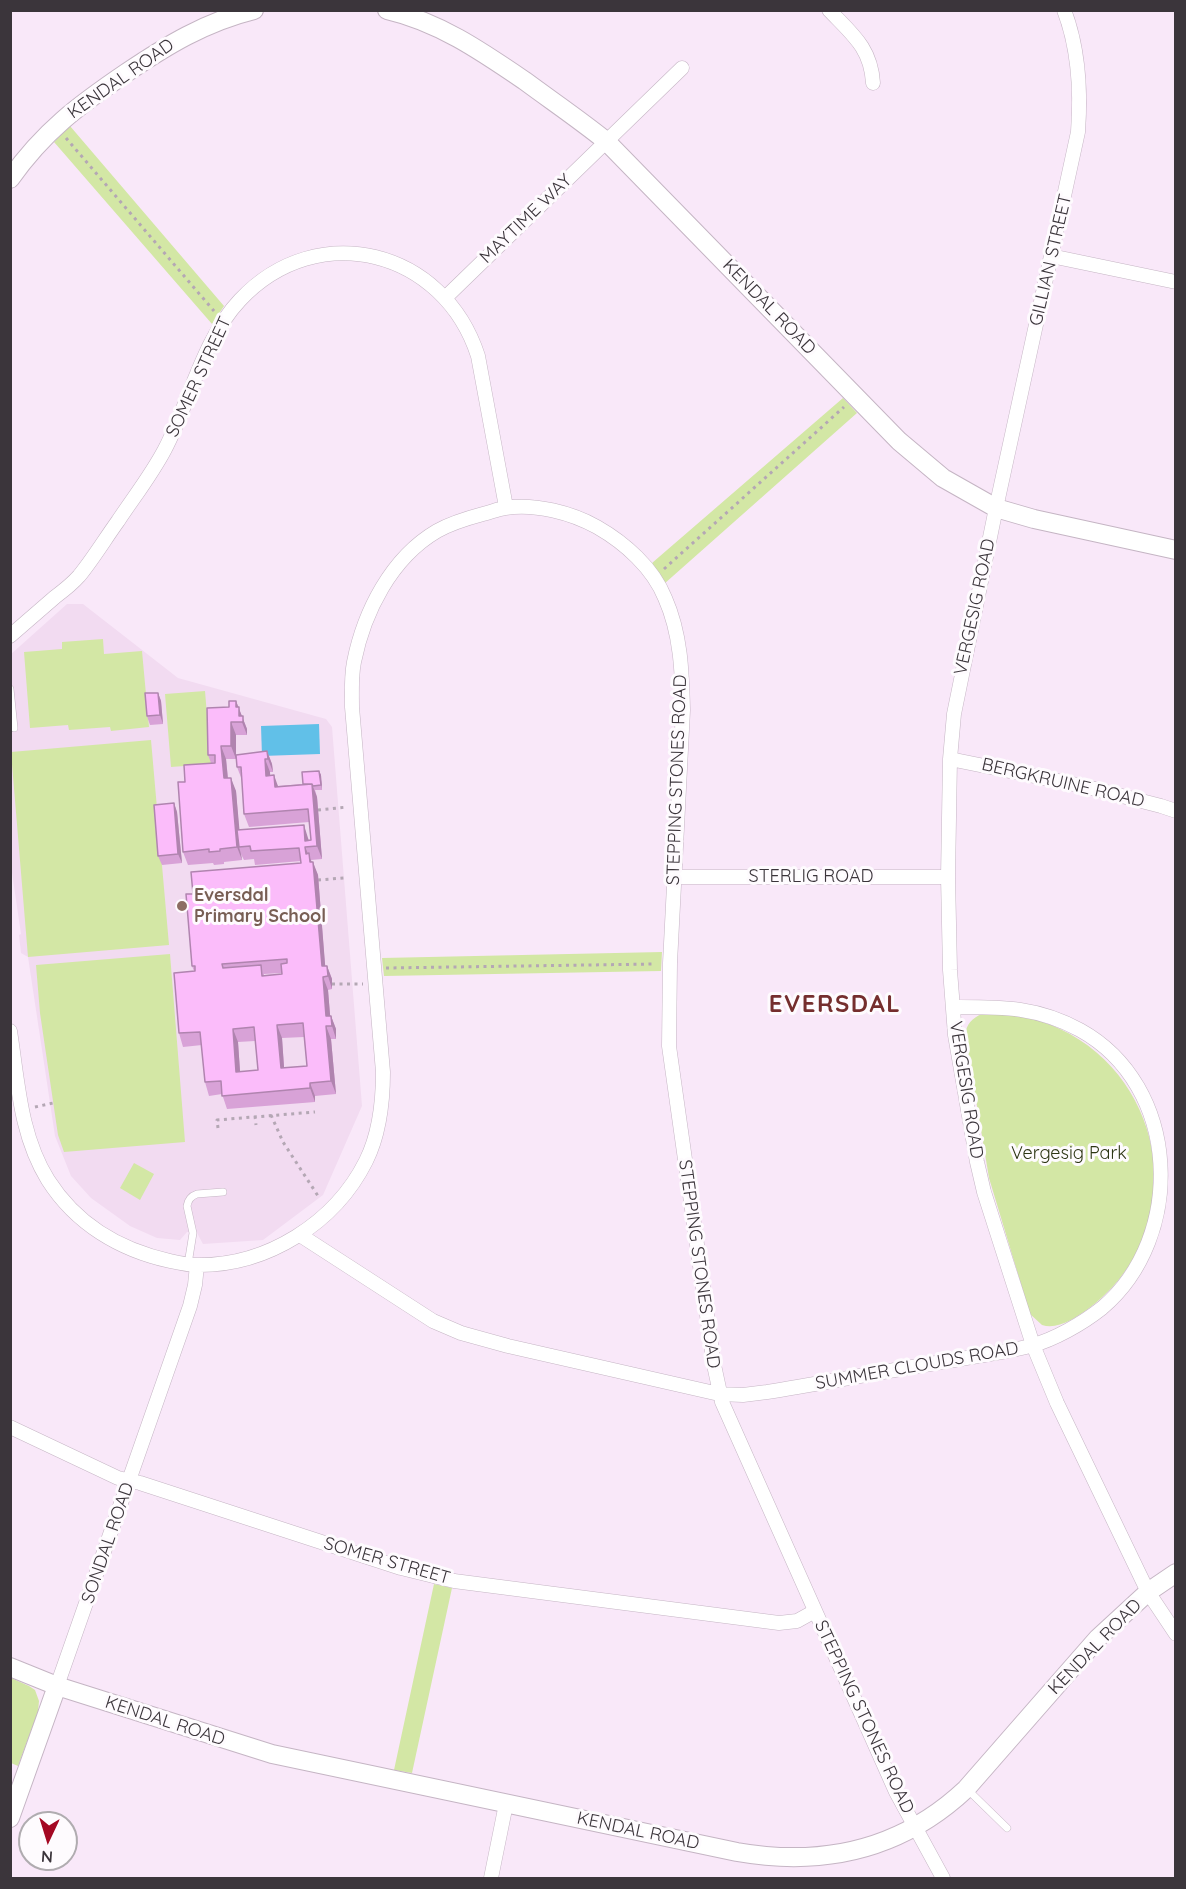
<!DOCTYPE html>
<html>
<head>
<meta charset="utf-8">
<style>
  body { margin:0 }
  #map { position:relative; width:1186px; height:1889px; overflow:hidden; background:#f9e8f9; font-family:Quicksand,sans-serif }
  canvas { display:block }
  .frame { position:absolute; inset:0; border:12px solid #3b353b; pointer-events:none }
  .north { position:absolute; left:18px; top:1811px; width:60px; height:60px; box-sizing:border-box; background:#fefbfe; border:2px solid #b0acb0; border-radius:50%; rotate:184deg; font-size:16px; font-weight:700; line-height:24px; text-align:center; color:#3b353b }
  .north::after { content:''; display:block; margin:auto; width:21px; height:27px; background:#a40823; clip-path:polygon(50% 0,100% 100%,50% 72%,0 100%) }
</style>
</head>
<body>
<div id="map">
<canvas width="1186" height="1889"></canvas>
<div class="frame"></div>
<div class="north">N</div>
</div>
<script>
const g = document.querySelector('canvas').getContext('2d');
g.lineJoin = 'round';
function fillPath(path, color) {
  g.fillStyle = color;
  g.fill(path, 'evenodd');
}
function stroke(path, color, width, dash) {
  g.strokeStyle = color;
  g.lineWidth = width;
  g.lineCap = dash ? 'butt' : 'round';
  g.setLineDash(dash || []);
  g.stroke(path);
}
function drawText(font, color, halo, rows, align = 'center') {
  g.font = font + ' Quicksand,sans-serif';
  g.lineWidth = 6;
  g.setLineDash([]);
  g.textBaseline = 'middle';
  g.strokeStyle = halo;
  g.fillStyle = color;
  for (const [text, x, y, turn = 0] of rows) {
    g.save();
    g.translate(x, y);
    g.rotate((+turn || 0) * Math.PI / 180);
    g.textAlign = isNaN(turn) ? turn : align;
    if (halo) g.strokeText(text, 0, 0);
    g.fillText(text, 0, 0);
    g.restore();
  }
}
const built = new Path2D(`
  M67,604H83L178,678L326,719L332,727L362,1106L323,1195L263,1240L203,1244L197,1233L187,1232L180,1240L157,1238L130,1226L91,1198L71,1176L55,1136L28,957L21,953L19,935L21,934L10,859V655Z`);
const green = new Path2D(`
  M70,126L224,306L212,324L54,142Z
  M843,398L857,413L664,584L652,563Z
  M103,639L104,654L142,651L149,727L111,731L110,727L69,730L68,725L30,728L24,652L62,649V642Z
  M205,691L211,764L171,767L165,694Z
  M151,740L169,945L28,957L11,752Z
  M662,952L661,971L384,976L382,958Z
  M170,954L185,1142L64,1152L58,1135L40,1013L36,965Z
  M982,1014C1011,1012 1044,1019 1070,1034C1173,1092 1185,1238 1088,1309C1075,1318 1058,1330 1042,1325L1030,1314L989,1178L965,1034C967,1024 972,1018 982,1014Z
  M134,1163L154,1174L140,1200L120,1188Z
  M434,1584L452,1588L412,1773L394,1770Z
  M11,1678L29,1686L35,1690L39,1701L38,1712L18,1766L11,1763Z`);
const water = new Path2D(`
  M319,724L320,754L262,756L261,726Z`);
const path = new Path2D(`
  M66,138L214,311
  M664,569L844,407
  M318,810L347,807
  M318,880L344,878
  M386,968L655,964
  M332,984H363
  M35,1107L53,1103
  M271,1115L283,1142L320,1199
  M255,1116L256,1125
  M218,1128L217,1120L315,1112`);
const service = new Path2D(`
  M10,689L14,728
  M188,1264L193,1233L187,1206C188,1200 191,1196 197,1194L223,1192
  M968,1790L1007,1828`);
const minor = new Path2D(`
  M829,10C852,34 871,48 873,83
  M1064,10C1079,49 1081,91 1078,132L996,508L954,714L950,759L948,877L950,970L955,1035L977,1162L984,1192L1033,1345L1057,1403L1148,1592L1176,1634
  M1051,256L1176,282
  M446,297L682,68
  M10,636C25,623 40,610 55,597C63,591 72,584 79,576C93,559 105,539 118,521C134,497 152,474 165,449C190,401 203,339 240,300C318,217 444,250 478,356L506,507
  M950,759L1083,786L1161,806L1176,811
  M674,877H948
  M10,1031C18,1082 20,1135 48,1180C76,1224 120,1250 170,1261C179,1263 188,1265 197,1265C267,1266 335,1223 366,1161C380,1133 383,1102 383,1072L352,707C352,693 351,677 354,662C364,612 391,558 437,531C451,523 468,518 483,514C491,512 498,509 505,508C535,503 572,513 597,527C625,543 653,568 665,598C681,634 682,672 683,710L670,963L669,1046L714,1365L722,1402L896,1792L943,1878
  M300,1235L433,1321L461,1333L508,1346L719,1394L743,1395L767,1392C818,1384 868,1374 919,1366C956,1359 994,1355 1030,1346C1054,1340 1083,1323 1102,1308C1186,1237 1181,1086 1080,1030C1036,1006 1001,1007 953,1007
  M10,1427L118,1478L140,1483L401,1568L454,1581L779,1623L797,1621L815,1611
  M57,1686L190,1306L195,1285L197,1265
  M491,1878L506,1804`);
const tertiary = new Path2D(`
  M387,10C439,22 481,51 525,81C552,101 580,120 606,141L899,441L943,478L996,508L1034,519L1176,550
  M10,179C44,131 79,105 126,73C166,46 205,22 254,10
  M10,1667L57,1686L272,1754L737,1852C823,1867 901,1850 966,1789L1098,1638L1148,1592L1176,1573
  M10,1818L57,1686`);
const wall = new Path2D(`
  M158,693L161,701L163,724L150,725L147,716Z
  M236,701L247,729V735H236V755L267,751L272,764L273,772H270V776L278,786L303,784L319,771L321,775L322,790H315L317,797L322,859L311,860L318,875L325,966H327L332,979V989L328,990L330,1016H331L336,1029V1039H331L336,1094L315,1096V1102L227,1109L222,1094L209,1096L205,1082L202,1045L183,1047L179,1033L194,971L192,966L193,894L301,863V861L255,865L254,859L244,860L241,854L242,860L224,862V864L214,865L213,863L188,865L183,852L185,782L211,763L208,755L229,707ZM226,759H236L237,767L242,780L244,814L249,827L309,822L311,840H309L308,838L239,830L236,791L228,778ZM282,973V974L264,975V974ZM304,1037L307,1066L284,1068L282,1038ZM255,1041L258,1070L240,1072L238,1042Z
  M174,803L177,812L182,863L162,865L158,856Z`);
const shadedWall = new Path2D(`
  M158,693L161,701L163,724L160,715Z
  M236,701L247,729V735L236,707Z
  M231,722L236,735V759L231,746Z
  M221,746L226,759L229,791L224,778Z
  M267,751L272,764L273,772L268,759Z
  M265,759L270,772L271,789L266,776Z
  M319,771L321,775L322,790L321,785Z
  M274,775L279,789L275,787Z
  M231,778L236,791L241,847H239L241,854L242,860L237,847Z
  M312,784L317,797L322,859L317,846Z
  M174,803L177,812L182,863L178,854Z
  M304,825L308,838L309,847L305,841Z
  M305,847L313,865V862L318,875L326,976L322,966Z
  M327,966L332,979V989L328,976Z
  M323,977L328,990L331,1026L326,1016Z
  M331,1016L336,1029V1039L332,1026Z
  M277,1025L282,1038L285,1081L281,1068Z
  M326,1026L331,1039L336,1094L331,1081Z
  M233,1029L238,1042L241,1085L236,1072Z
  M310,1083L315,1096V1102L310,1088Z`);
const building = new Path2D(`
  M145,693H158L160,715L147,716Z
  M229,701H236V707H239V716H243V722H231V746H221L224,778H231L237,847L220,849V851L209,852V849L183,852L178,782H185L184,765L215,763V755H208L207,708L229,707Z
  M267,751L268,759H265L266,776L274,775L275,787L312,784L317,846L305,847L306,854L309,853L310,862H313L322,966H327L328,976L323,977L326,1016H331L332,1026H326L331,1081L310,1083V1088L222,1096L221,1081L205,1082L200,1032L179,1033L174,973L195,971V966H192L186,894H193L191,872L301,863L299,848L251,851L250,846L239,847L237,830L304,825L305,841L311,840L308,809L244,814L241,767H237L236,755ZM287,959V963L281,964L282,974L262,976L261,965L223,968L222,964ZM303,1023L307,1066L281,1068L277,1025ZM254,1027L258,1070L236,1072L233,1029Z
  M319,771L321,785L313,786L312,784H303L302,772Z
  M174,803L178,854L158,856L154,805Z`);
const markers = [
  [182,906,6,"#8d6e63"]
];
const streetNames = [
  ["KENDAL ROAD",121,79,-35],
  ["MAYTIME WAY",526,219,-44],
  ["GILLIAN STREET",1051,260,-77],
  ["KENDAL ROAD",769,307,46],
  ["SOMER STREET",199,377,-65],
  ["VERGESIG ROAD",975,607,-78],
  ["STEPPING STONES ROAD",677,780,-88],
  ["BERGKRUINE ROAD",1063,783,13],
  ["STERLIG ROAD",811,877],
  ["VERGESIG ROAD",966,1090,81],
  ["STEPPING STONES ROAD",699,1264,82],
  ["SUMMER CLOUDS ROAD",917,1366,-10],
  ["SONDAL ROAD",108,1543,-71],
  ["SOMER STREET",387,1561,16],
  ["KENDAL ROAD",1095,1647,-46],
  ["STEPPING STONES ROAD",864,1717,65],
  ["KENDAL ROAD",165,1721,18],
  ["KENDAL ROAD",638,1831,12]
];
const educationNames = [
  ["Eversdal",194,896],
  ["Primary School",194,917]
];
const parkNames = [
  ["Vergesig Park",1069,1154]
];
const districtNames = [
  ["EVERSDAL",835,1005]
];
fillPath(built, '#f2dbf1');
fillPath(green, '#d3e7a5');
fillPath(water, '#61c0e8');
stroke(service, '#c5b5c4', 8);
stroke(minor, '#c5b5c4', 15);
stroke(tertiary, '#c5b5c4', 20);
stroke(path, '#b4a7b4', 3, [3, 4.5]);
stroke(service, '#fff', 7);
stroke(minor, '#fff', 14);
stroke(tertiary, '#fff', 18);
fillPath(wall, '#d8a2d7');
fillPath(shadedWall, '#b084af');
fillPath(building, '#fbbcfa');
stroke(building, '#b084af', 1.5);
for (const [x, y, r, color] of markers) {
  const dot = new Path2D();
  dot.arc(x, y, r, 0, 2 * Math.PI);
  g.fillStyle = color;
  g.fill(dot);
  stroke(dot, '#fefbfe', 2);
}
drawText('18px', '#3b353b', '#fefbfe', streetNames);
drawText('bold 18px', '#785e54', '#fefbfe', educationNames, 'left');
drawText('18px', '#2d3614', '#fefbfe', parkNames);
g.letterSpacing = '1.5px';
drawText('bold 24px', '#752e2e', '#fefbfe', districtNames);
g.letterSpacing = '0px';
</script>
</body>
</html>
